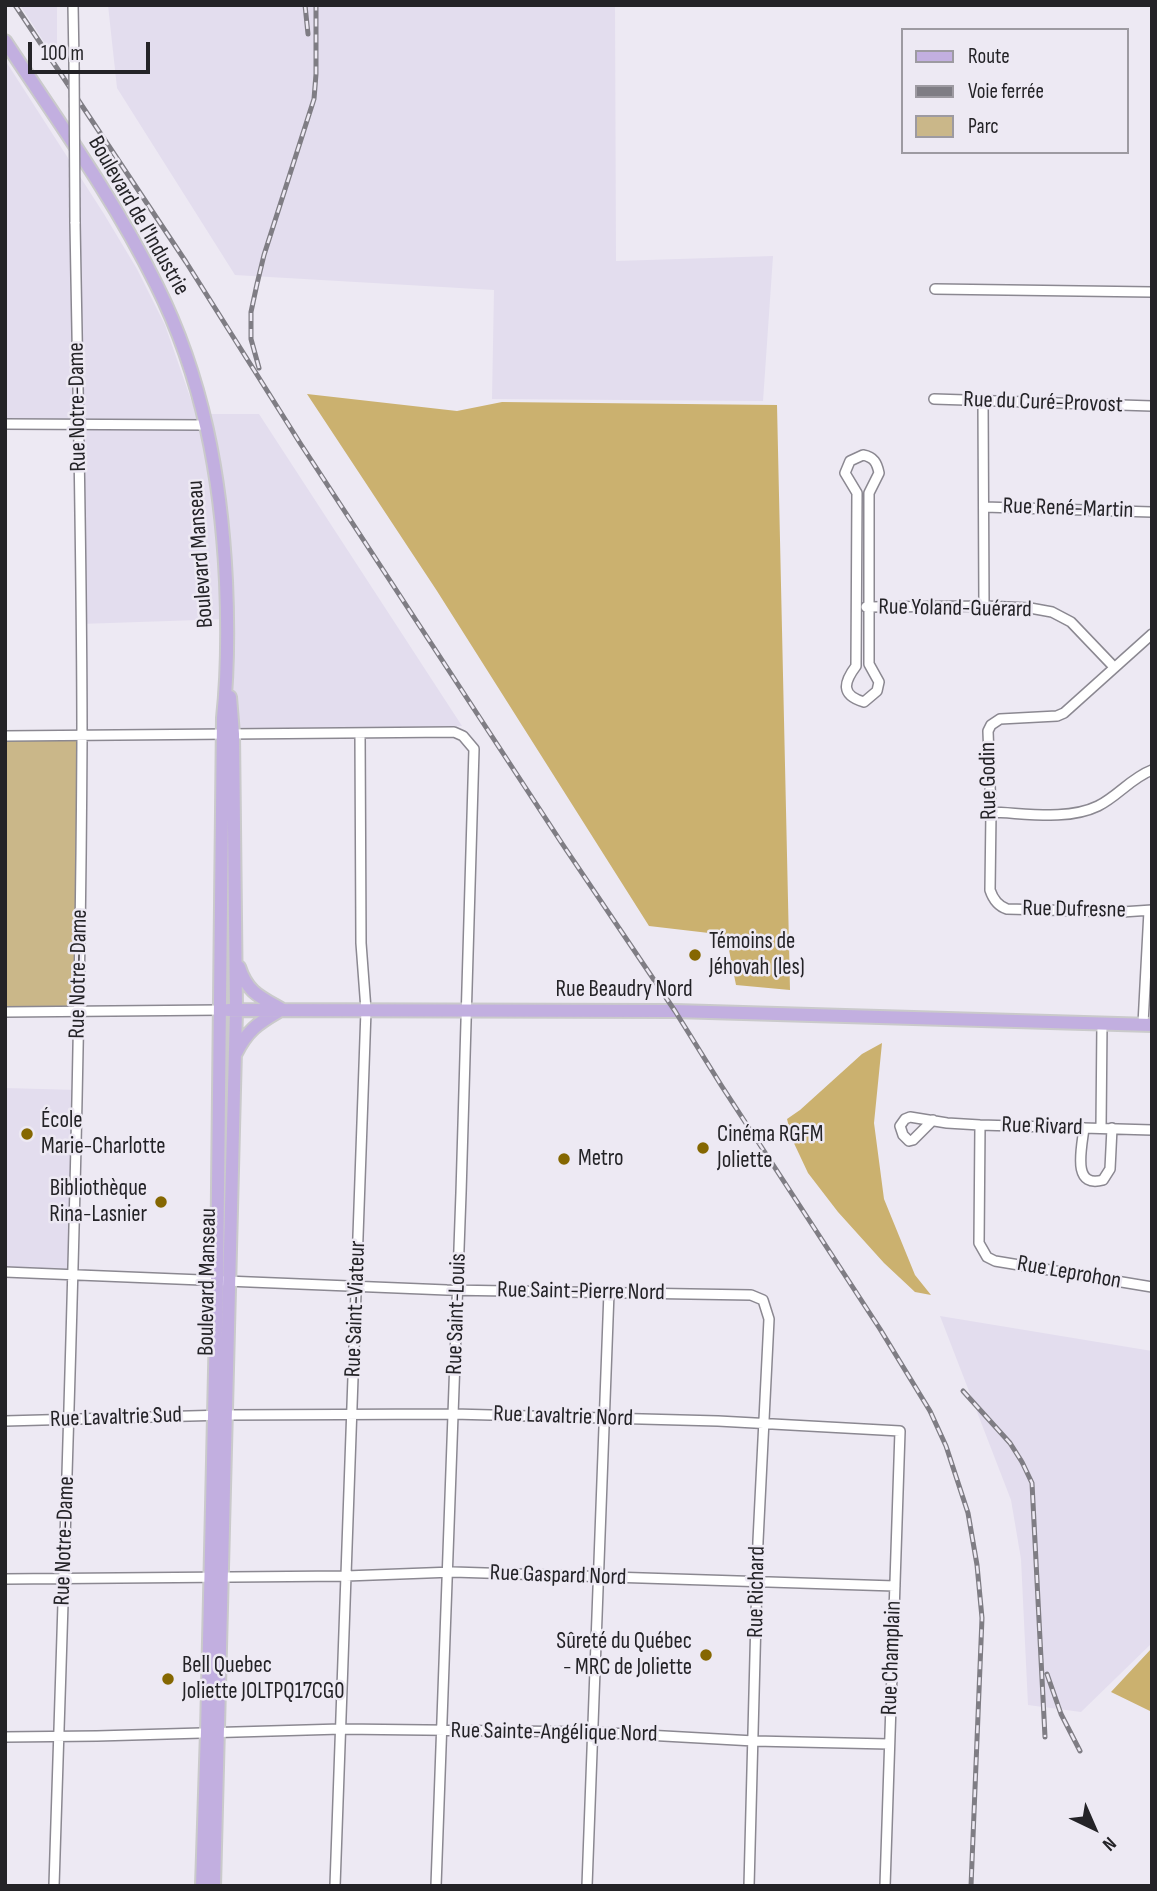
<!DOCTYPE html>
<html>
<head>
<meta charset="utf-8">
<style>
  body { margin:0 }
  #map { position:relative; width:1157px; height:1891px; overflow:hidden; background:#ede9f3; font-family:"Sofia Sans Condensed",sans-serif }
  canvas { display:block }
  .frame { position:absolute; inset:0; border:7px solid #242327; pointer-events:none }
  .legend { position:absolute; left:901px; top:28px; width:228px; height:126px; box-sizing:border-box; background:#ede9f3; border:2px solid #9d9aa1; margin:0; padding:9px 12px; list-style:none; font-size:21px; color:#242327 }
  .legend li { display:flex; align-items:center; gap:14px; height:35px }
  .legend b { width:35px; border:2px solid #9d9aa1 }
  .north { position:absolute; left:1059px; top:1793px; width:70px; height:70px; -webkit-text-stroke:5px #ede9f3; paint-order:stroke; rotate:136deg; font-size:19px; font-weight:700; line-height:28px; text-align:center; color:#242327 }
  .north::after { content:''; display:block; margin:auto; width:24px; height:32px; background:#242327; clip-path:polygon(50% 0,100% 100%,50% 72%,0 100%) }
  .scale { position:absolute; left:28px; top:42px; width:122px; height:32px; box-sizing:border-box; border:4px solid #242327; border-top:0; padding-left:9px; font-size:21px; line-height:24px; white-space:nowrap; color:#242327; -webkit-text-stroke:5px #ede9f3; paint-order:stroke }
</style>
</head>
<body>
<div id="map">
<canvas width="1157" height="1891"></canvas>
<div class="frame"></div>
<ul class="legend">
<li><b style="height:9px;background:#c2afe0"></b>Route</li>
<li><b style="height:9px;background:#7f7d84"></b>Voie ferrée</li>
<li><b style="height:19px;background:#cab789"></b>Parc</li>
</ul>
<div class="north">N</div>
<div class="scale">100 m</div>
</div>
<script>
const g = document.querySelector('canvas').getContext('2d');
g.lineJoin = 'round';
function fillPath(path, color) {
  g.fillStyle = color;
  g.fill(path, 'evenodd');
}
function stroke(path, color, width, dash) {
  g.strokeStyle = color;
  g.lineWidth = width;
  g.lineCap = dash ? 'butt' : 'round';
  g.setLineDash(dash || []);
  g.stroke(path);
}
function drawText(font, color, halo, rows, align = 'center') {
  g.font = font + ' "Sofia Sans Condensed",sans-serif';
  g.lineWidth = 5;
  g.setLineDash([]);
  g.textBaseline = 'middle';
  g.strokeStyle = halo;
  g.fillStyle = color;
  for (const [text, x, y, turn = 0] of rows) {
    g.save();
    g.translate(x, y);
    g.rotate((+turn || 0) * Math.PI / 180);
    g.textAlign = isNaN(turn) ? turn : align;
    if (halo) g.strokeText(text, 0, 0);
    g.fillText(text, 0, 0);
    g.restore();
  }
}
const built = new Path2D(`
  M20,5H57V62Z
  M108,5H615L616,261L773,256L763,401L492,399L494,290L235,275L117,88Z
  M5,60L104,214L137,269L165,325L196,414H259L462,726L233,734L228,619L80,624L75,423L5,422Z
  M5,1088L78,1090L74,1274L5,1272Z
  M940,1316L1152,1351V1643L1081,1712L1028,1705L1021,1559L1011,1500Z`);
const green = new Path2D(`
  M5,736L82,737L79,1012H5Z`);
const forest = new Path2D(`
  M307,394L457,411L502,402L777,405L790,990L736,985L726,935L649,926L437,591Z
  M882,1043L874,1123L884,1199L915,1275L931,1295L915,1292L884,1263L838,1212L808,1173L792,1139L787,1119L800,1110L862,1054Z
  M1152,1648V1712L1111,1692Z`);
const minor = new Path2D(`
  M73,5L74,62
  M935,289L1152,292
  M934,399L1152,406
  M983,401L984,606
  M5,424L206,425
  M863,455C874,457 877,463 879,473L869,493V664L879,682L877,691L864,702C840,695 844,682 856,666L857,493L845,473L850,461Z
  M984,507L1152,512
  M866,607L984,606L1030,608L1052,612L1071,622L1114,667
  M1152,634L1064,713L1057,716L1000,719L991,725L988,731L991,812L990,890C993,899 998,906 1007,909L1122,912L1152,910
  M5,736L454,732L463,736L474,749L461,1193L436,1886
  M991,812C1025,813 1067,821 1098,806C1118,796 1131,778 1152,770
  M5,1012L221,1010
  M1143,1024L1149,911
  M933,1120L913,1140L909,1141L903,1135L900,1126L905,1119L910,1117L947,1123L980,1125L1152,1130
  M980,1125L979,1243L987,1257L995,1261L1152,1287
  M1084,1128C1082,1147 1071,1189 1103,1180L1110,1169L1112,1128
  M1101,1128L1102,1023
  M5,1272L447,1290L751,1295L763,1300L769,1319L758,1541L749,1886
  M5,1421L226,1415L453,1414L718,1421L900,1431L885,1886
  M5,1579L346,1576L453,1572L895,1586
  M5,1737L97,1736L341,1729L592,1732L754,1741L889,1744
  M54,1886C66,1504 80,1122 82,740C82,567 78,394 75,222
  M335,1886L366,1010L361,943L360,733
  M587,1886L609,1292`);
const major = new Path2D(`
  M5,41C57,120 114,198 156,284C203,378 221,477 226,581C228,627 228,672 223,718L217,1281L207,1732L202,1886
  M239,967C247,992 260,997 281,1009
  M228,1010L675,1011L1152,1025
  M236,1053C247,1031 258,1023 279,1011
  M214,1886L236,1010L233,734L230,697`);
const rail = new Path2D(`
  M15,5L186,262L300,443L563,845L675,1011L721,1085L880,1329L930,1411L946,1446L968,1513L977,1565L982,1618L971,1886
  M305,5L308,34
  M259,368L251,339V312L257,284L264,255L314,99L316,74V5
  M963,1391L1010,1443L1022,1462L1032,1483L1045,1737
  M1047,1674L1061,1714L1080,1751`);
const minorBridge = new Path2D(`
  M74,62L75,222`);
const markers = [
  [695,955,7,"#856701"],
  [27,1134,7,"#856701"],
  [703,1148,7,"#856701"],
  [564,1159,7,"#856701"],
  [161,1202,7,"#856701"],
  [706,1655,7,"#856701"],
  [168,1679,7,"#856701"]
];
const streetNames = [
  ["Boulevard de l'Industrie",138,216,60],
  ["Rue du Curé-Provost",1043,403,2],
  ["Rue Notre-Dame",78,407,-91],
  ["Rue René-Martin",1068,509,2],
  ["Boulevard Manseau",201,554,-94],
  ["Rue Yoland-Guérard",955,609,1],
  ["Rue Godin",989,781,-91],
  ["Rue Dufresne",1074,910,1],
  ["Rue Notre-Dame",79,974,-89],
  ["Rue Beaudry Nord",624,990],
  ["Rue Rivard",1042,1127,2],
  ["Rue Leprohon",1069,1273,10],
  ["Boulevard Manseau",208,1282,-89],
  ["Rue Saint-Pierre Nord",581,1292,1],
  ["Rue Saint-Viateur",356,1309,-88],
  ["Rue Saint-Louis",457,1314,-88],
  ["Rue Lavaltrie Nord",563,1417,2],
  ["Rue Lavaltrie Sud",116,1418,-2],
  ["Rue Notre-Dame",65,1541,-88],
  ["Rue Gaspard Nord",558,1576,2],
  ["Rue Richard",757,1592,-89],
  ["Rue Champlain",892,1658,-88],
  ["Rue Sainte-Angélique Nord",554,1733,1]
];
const poiNames = [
  ["Témoins de",709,942],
  ["Jéhovah (les)",709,968],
  ["École",41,1121],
  ["Marie-Charlotte",41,1147],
  ["Cinéma RGFM",717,1135],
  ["Joliette",717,1161],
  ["Metro",578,1159],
  ["Bibliothèque",147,1189,"right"],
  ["Rina-Lasnier",147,1215,"right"],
  ["Sûreté du Québec",692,1642,"right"],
  ["- MRC de Joliette",692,1668,"right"],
  ["Bell Quebec",182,1666],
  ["Joliette JOLTPQ17CG0",182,1692]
];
fillPath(built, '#e3ddee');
fillPath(green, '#cab789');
fillPath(forest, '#cbb16f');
stroke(minor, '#8b8891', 12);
stroke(major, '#cacacb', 16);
stroke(minor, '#fff', 9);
stroke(major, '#c2afe0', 12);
stroke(rail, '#7f7d84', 5);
stroke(rail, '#ede9f3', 2.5, [8]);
stroke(minorBridge, '#8b8891', 12, []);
stroke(minorBridge, '#fff', 9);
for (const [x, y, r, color] of markers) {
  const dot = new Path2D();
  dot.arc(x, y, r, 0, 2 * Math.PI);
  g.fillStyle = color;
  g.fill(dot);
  stroke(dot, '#ede9f3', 2.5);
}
drawText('23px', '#242327', '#ede9f3', streetNames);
drawText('23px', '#242327', '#ede9f3', poiNames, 'left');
</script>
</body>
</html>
